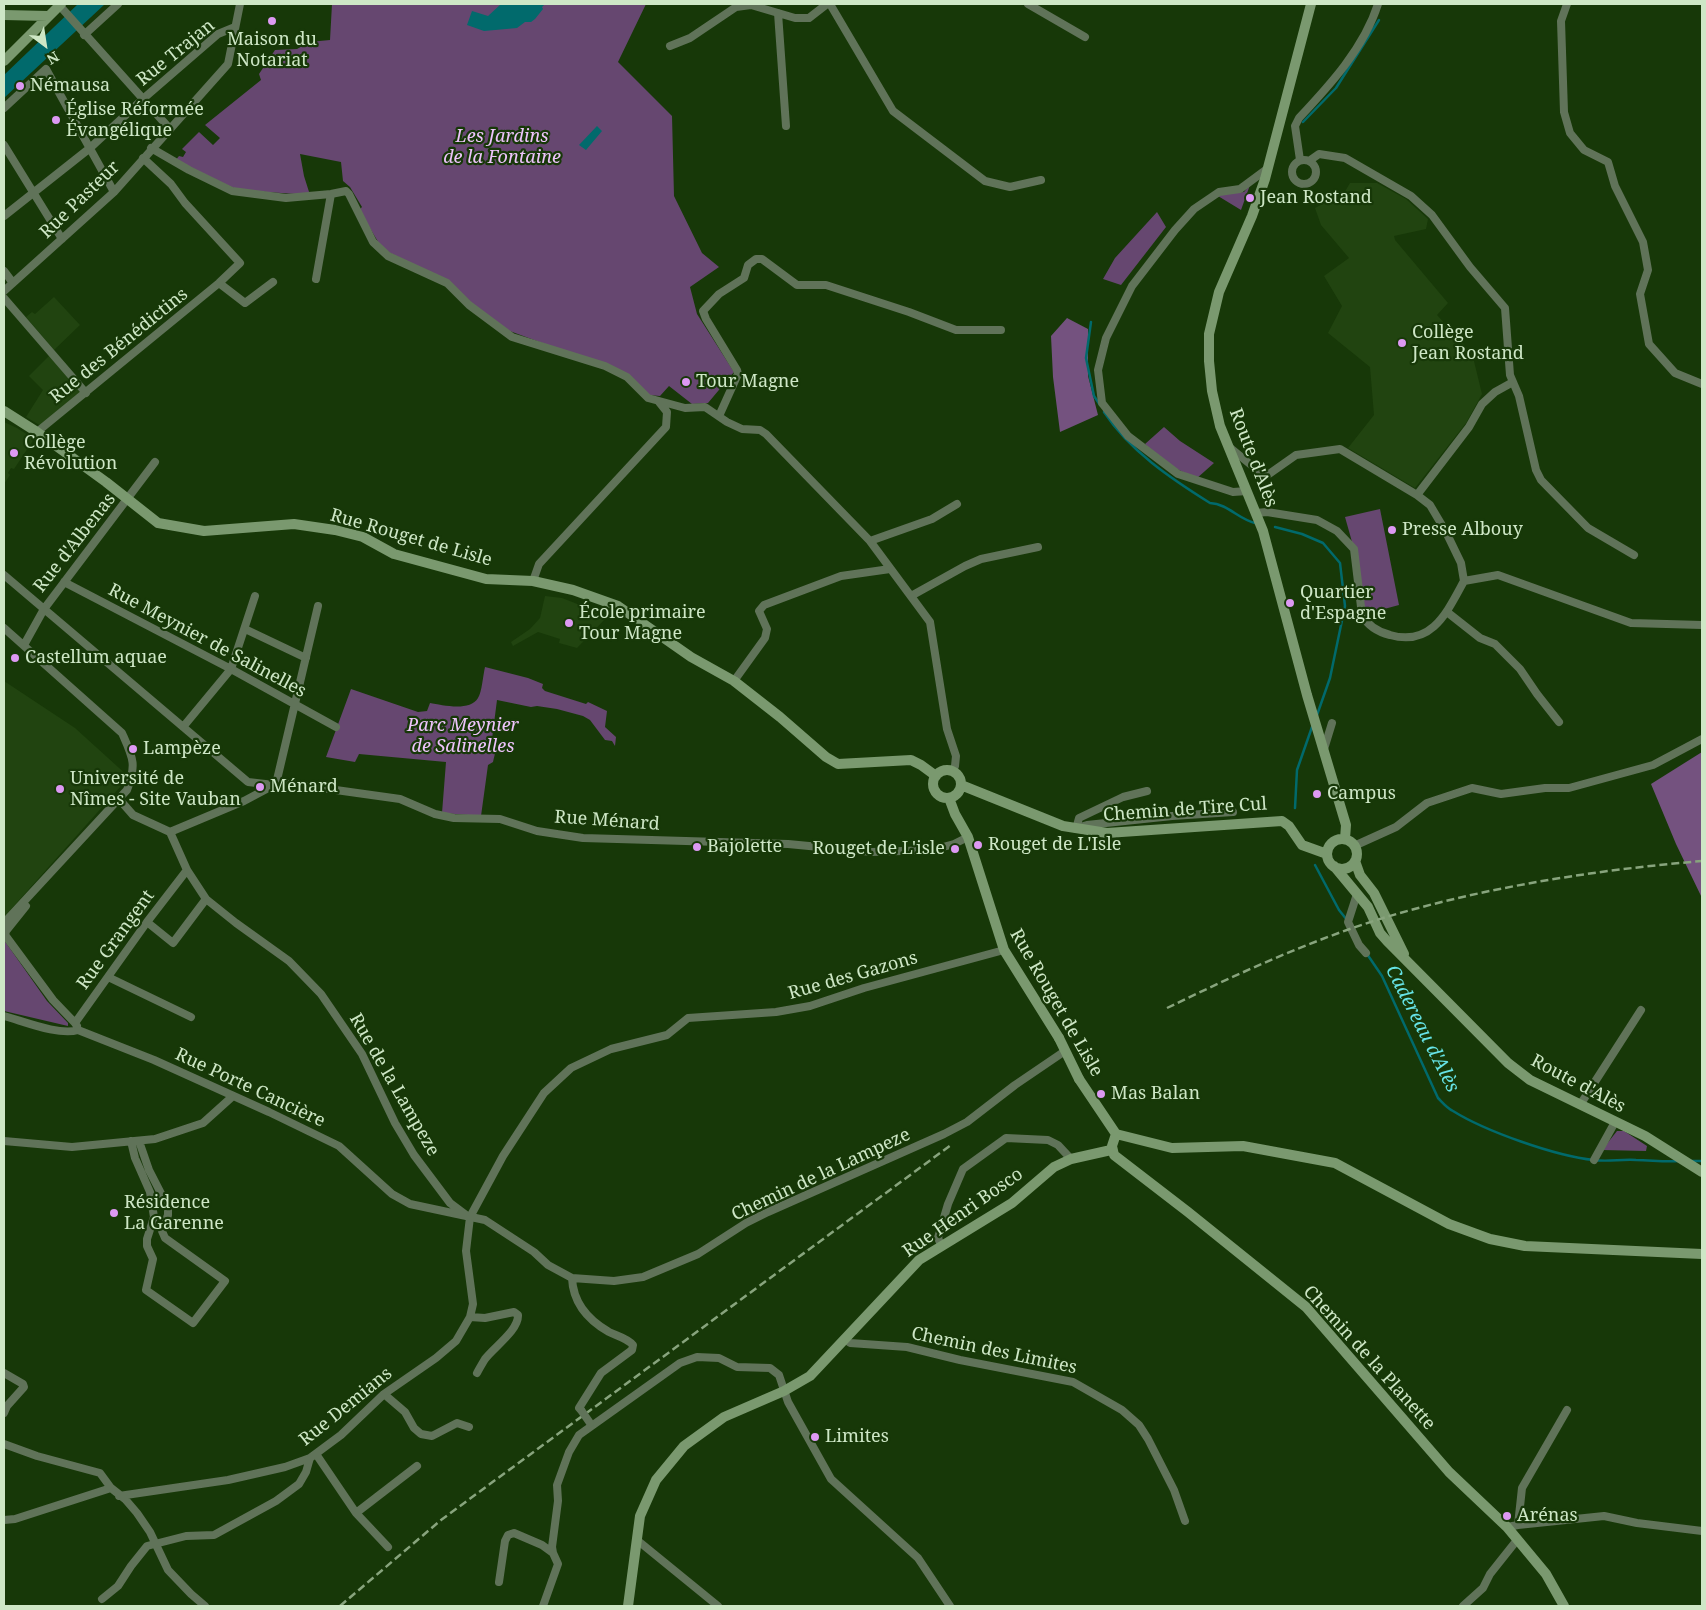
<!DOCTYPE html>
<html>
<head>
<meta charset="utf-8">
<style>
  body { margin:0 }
  #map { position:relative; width:1706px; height:1610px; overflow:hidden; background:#173808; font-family:"Noto Serif",serif }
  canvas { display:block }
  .frame { position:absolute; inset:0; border:5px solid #cee7c6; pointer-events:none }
  .north { position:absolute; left:20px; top:20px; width:50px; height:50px; -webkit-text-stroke:4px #173808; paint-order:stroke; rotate:149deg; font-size:14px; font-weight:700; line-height:20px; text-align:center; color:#cee7c6 }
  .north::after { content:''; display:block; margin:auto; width:18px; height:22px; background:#cee7c6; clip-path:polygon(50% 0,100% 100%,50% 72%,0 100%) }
</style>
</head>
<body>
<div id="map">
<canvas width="1706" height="1610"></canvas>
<div class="frame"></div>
<div class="north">N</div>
</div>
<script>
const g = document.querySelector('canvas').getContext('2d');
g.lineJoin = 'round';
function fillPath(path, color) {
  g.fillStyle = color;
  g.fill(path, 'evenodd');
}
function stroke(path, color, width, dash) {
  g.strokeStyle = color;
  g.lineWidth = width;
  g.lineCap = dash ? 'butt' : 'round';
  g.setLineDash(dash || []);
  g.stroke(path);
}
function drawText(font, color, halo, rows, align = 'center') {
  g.font = font + ' "Noto Serif",serif';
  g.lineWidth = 4.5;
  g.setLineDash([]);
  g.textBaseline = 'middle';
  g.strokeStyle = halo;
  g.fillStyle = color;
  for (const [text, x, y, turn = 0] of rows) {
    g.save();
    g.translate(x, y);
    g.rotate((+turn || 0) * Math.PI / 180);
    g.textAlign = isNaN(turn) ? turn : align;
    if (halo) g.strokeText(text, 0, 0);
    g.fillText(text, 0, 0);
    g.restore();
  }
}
const built = new Path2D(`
  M1350,183H1377L1406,199L1428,219L1426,229L1394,236L1395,240L1448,303L1437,315L1472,353L1482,394L1466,423L1415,488L1348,448L1374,415L1370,367L1328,333L1342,306L1324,276L1349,258L1321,225L1315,208L1334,198L1340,200Z
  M54,297L80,325L54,350L26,317L32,312L35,314Z
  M51,354L84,391L41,426L26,417L43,390L29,376Z
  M4,422L17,428L34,439L14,469L11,468L8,473L10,475L4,484Z
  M545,596L562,598L608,616L577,648L559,643L560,639L538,632L513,646L511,642L530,629L540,618Z
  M4,681L75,728L129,777L4,917Z`);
const green = new Path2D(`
  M332,4H646L618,62L672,116L674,196L702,253L719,267L690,287L697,314L734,372L708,403L692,404L669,386L660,396L649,395L629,375L507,330L476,307L448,281L390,253L380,245L359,210L362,207L350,187L343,181L341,162L300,154L304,176L310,195L238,190L175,161L179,156L183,157L186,152L182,149L199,132L213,145L220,138L205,125L261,80L259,74L275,50L297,49L309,42L330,40Z
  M1250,185L1241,210L1218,196L1221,194L1244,192Z
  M1157,212L1166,227L1121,285L1103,279L1115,258Z
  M1164,427L1180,441L1214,463L1196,479L1162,461L1145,444Z
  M1380,509L1399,605L1362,615L1354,549L1345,517Z
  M485,667L528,678L543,684L542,688L545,691L586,704L588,702L607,711L605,727L616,737L615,746L612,741L605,740L590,720L583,716L557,709L537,706L531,707L497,700L492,739C498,747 495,753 493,762L488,765L481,816L442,813L446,762L359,754L355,762L326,757L351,689L418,712L427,711L430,703C442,705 470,712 478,698C482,692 483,675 485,667Z
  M4,940L47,1001L68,1023V1026L4,1011Z
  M1617,1131H1624L1647,1146L1646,1151L1602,1150Z`);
const forest = new Path2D(`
  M1067,318L1088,329V376L1098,415L1060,432L1053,377L1051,336Z
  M1702,752V898L1676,844L1651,784Z`);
const water = new Path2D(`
  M78,4H105L4,98V75Z
  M501,4H545L542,7L543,9L535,19L531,22H525L517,28L484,31L467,25L472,11L488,16Z
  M597,126L602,131L586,150L579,145Z`);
const stream = new Path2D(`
  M1303,122L1336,88L1379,20
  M1091,322L1086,358L1094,396L1100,405
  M1104,412C1130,451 1170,478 1210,503C1228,504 1238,519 1255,523
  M1275,527L1302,534L1323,543L1340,563L1345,606L1330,678L1317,715
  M1295,808L1297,770L1312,727
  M1315,865L1339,910L1347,920
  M1367,954L1382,976L1438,1098C1443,1103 1447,1108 1453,1111C1485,1131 1555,1156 1594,1160C1607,1162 1622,1159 1636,1160C1650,1160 1664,1162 1678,1161
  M1691,1161H1702`);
const street = new Path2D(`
  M830,4L893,111L985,181L1010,187L1041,180
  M1028,4L1085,37
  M1567,4L1561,21L1564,112L1570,133L1584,150L1608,162L1615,186L1643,242L1648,270L1640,294L1649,344L1675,373L1702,384
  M59,5L170,129
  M778,13L786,126
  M84,35L118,4
  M670,46L690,38L736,7L751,5L795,18H809L827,4
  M4,108L46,69L114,192
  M4,145L62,239
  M151,148L189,170L232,191L286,198L331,194L346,191L349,194L373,242L388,256L447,283L469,305L512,337L605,366L627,377L648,398L685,408L705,407L727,422L742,429L760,430L766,434L870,541L930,622L947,729L956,756L955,766L953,771
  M1292 172a12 12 0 1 1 24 0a12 12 0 1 1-24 0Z
  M1300,160L1295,126L1299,118C1330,85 1364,48 1378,4
  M1309,161L1319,154L1345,158L1411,196L1432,215L1470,267L1505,308L1510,375L1519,396L1536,470L1541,480L1588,528L1634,555
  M4,216L90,148L144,98L218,34L235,27
  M4,271L13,283
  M316,279L331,194
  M219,283L245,303L273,282
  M4,291L114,192L228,64L240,4
  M4,298L86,393
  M719,416L738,374L737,370L706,319L703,311L719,294L744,278L748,265L756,259H762L797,285H826L909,312L956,330H1001
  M37,432L219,283L240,263L185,203L171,184L143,158
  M1228,446L1262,474H1269L1296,455L1340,449L1417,495L1430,505L1446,532L1461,563L1464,581L1498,575L1631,623L1702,625
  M1247,491L1233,492L1178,474L1128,436L1102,403L1098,370L1106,338L1132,286L1175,230L1194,209L1219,192L1240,189L1267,169
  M1417,495L1469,427L1482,404L1495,392L1513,382
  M1256,513L1267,512L1317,520L1337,531L1354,549L1362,615C1368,626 1378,632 1390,635C1432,647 1447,612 1464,581
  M870,541L932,519L957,504
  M4,575L248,782L274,785L293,784L400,799L435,814L454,818L500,819L537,831L583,838L788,844L872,852L932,850L954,844L968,837
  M533,581L539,564L666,427L667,412L659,402
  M64,582L231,669L336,727
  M911,596L965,566L981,559L1038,547
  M1447,612L1480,638L1495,644L1520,669L1537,694L1559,722
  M4,628L122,733C133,758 137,764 127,790L4,923
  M245,629L306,658
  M24,645L44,609L155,462
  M734,681L765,638L767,629L759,611L764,605L841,576L890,569
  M183,727L231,669L255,596
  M1324,749L1332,723
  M276,784L318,606
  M119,799L133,815L170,832L187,870L206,899L236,923L289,961L321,994L362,1054L395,1123L414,1155L450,1203L466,1215
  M1077,828L1087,825L1172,816L1233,812
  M1076,829L1079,818L1123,797L1147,791
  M170,832L244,801L274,785
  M1354,846L1396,827L1427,803L1472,788L1501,794L1545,788H1569L1653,765L1702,739
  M1357,894L1348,922L1359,945L1366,953
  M26,906L6,931L5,935L53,1000L75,1023
  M147,922L173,943L206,899
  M108,977L191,1017
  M4,1016C23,1021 59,1036 78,1030L154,1060L269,1112L339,1146L392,1194L410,1204L485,1220L534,1252L548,1265L572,1278C573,1302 588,1320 609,1332C617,1336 627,1338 633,1345L632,1350L601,1373L579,1408L581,1410
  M77,1026L75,1023L147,922L187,870
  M1580,1105L1641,1010
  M4,1141L72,1147L155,1139L203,1123L233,1096
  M131,1141L135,1158L150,1192L154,1217L147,1239V1246L153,1259L146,1290L193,1323L225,1281L165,1238L162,1231L168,1215V1207L149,1170L139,1141
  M1594,1160L1615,1122
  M941,1245L938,1238L948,1204L963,1169L1006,1138L1048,1140L1058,1145L1071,1159
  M572,1278L614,1281L643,1277L698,1254L746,1223L768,1212L944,1134L967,1122L1015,1085L1065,1051
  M470,1317L485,1318L514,1312L518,1315C519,1330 494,1347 485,1359C482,1364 479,1369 477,1373
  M845,1339L850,1343L907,1347L960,1360L1073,1382L1122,1410L1139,1425L1148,1439L1174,1490L1185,1521
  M4,1373L23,1384L24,1387L7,1406L4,1413
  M384,1394L405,1412L414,1428L421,1434L432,1436L457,1423L469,1427
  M4,1444L37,1456L100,1473L111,1488L125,1499L137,1513L150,1532L168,1570L191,1594L205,1606
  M316,1454L356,1513L388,1547
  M119,1496L228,1480L285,1467L310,1458L341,1435L384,1394L436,1358L456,1341L470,1317L473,1304L466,1251L470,1217L503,1156L544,1093L571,1068L611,1049L667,1035L688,1018L776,1012L810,1006L864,988L1004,950
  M356,1513L417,1466
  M4,1520L15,1519L111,1488
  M1518,1525L1522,1488L1567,1410
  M1507,1527L1518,1525L1604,1516L1637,1523L1702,1531
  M637,1540L718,1606
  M499,1582L505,1541L508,1535L514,1533L542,1545L553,1553
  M102,1599L118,1586L131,1566L147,1546L186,1536L214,1535L276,1501L299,1484L306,1472L310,1458
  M543,1606L558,1564L553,1553L552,1547L558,1501L557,1485L569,1452L579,1435L680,1363L697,1357L719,1358L737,1367L770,1368L779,1375L788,1402L831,1479L918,1558L950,1606
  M1463,1606L1483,1588L1490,1574L1517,1540`);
const secondary = new Path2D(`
  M1311,4L1265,179L1252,216L1219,292L1209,334V361L1212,391L1220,426L1263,531L1307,695L1346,825L1345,839
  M4,15L48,16
  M4,61L61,4
  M4,411L37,432L106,482L158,523L204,531L294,524L335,530L363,537L394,554L486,579L533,581L573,590L618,606L691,657L734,681L780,717L826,757L838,764L911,760L921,765L936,776
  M933 784a14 14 0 1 1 28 0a14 14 0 1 1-28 0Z
  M961,785L1063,826L1107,833L1282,821L1289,826L1302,845L1327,854
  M949,798L955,814L968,837L1004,950L1059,1038
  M1327 854a15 15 0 1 1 30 0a15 15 0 1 1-30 0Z
  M1355,861L1360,875L1374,893L1404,954
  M1334,866L1368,907L1380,933L1387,941L1508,1063L1530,1080L1645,1136L1702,1172
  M1079,1079L1116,1134
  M1116,1134L1112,1146L1114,1155L1188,1212L1306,1307L1449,1472L1507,1527L1546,1574L1564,1606
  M1116,1134L1172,1148L1243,1146L1335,1163L1449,1224L1490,1239L1525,1246L1702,1254
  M628,1606L640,1516L656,1480L684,1446L724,1417L784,1391L810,1376L919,1260L1012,1203L1054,1167L1071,1159L1111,1150`);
const rail = new Path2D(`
  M1167,1008C1237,974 1309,941 1383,918C1486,887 1595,870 1702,861
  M340,1606L441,1520L951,1145`);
const streetBridge = new Path2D(`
  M581,1410L590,1423`);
const secondaryBridge = new Path2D(`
  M1059,1038L1079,1079`);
const markers = [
  [272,21,5,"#dd99f3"],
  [20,86,5,"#dd99f3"],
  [56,120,5,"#dd99f3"],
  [1250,198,5,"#dd99f3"],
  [1402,343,5,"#dd99f3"],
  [686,382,5,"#dd99f3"],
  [14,453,5,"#dd99f3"],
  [1392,530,5,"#dd99f3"],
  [1290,603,5,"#dd99f3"],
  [569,623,5,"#dd99f3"],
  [15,658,5,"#dd99f3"],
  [133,749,5,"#dd99f3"],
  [260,787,5,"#dd99f3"],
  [60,789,5,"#dd99f3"],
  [1317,794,5,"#dd99f3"],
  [978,845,5,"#dd99f3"],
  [697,847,5,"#dd99f3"],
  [955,849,5,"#dd99f3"],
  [1101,1094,5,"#dd99f3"],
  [114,1213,5,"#dd99f3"],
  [815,1437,5,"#dd99f3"],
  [1507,1516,5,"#dd99f3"]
];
const poiNames = [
  ["Maison du",272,40,"center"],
  ["Notariat",272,61,"center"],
  ["Némausa",30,86],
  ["Église Réformée",66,110],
  ["Évangélique",66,131],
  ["Jean Rostand",1260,198],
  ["Collège",1412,333],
  ["Jean Rostand",1412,354],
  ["Tour Magne",696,382],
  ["Collège",24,443],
  ["Révolution",24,464],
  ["Presse Albouy",1402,530],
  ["Quartier",1300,593],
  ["d'Espagne",1300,614],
  ["École primaire",579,613],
  ["Tour Magne",579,634],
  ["Castellum aquae",25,658],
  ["Lampèze",143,749],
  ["Université de",70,779],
  ["Nîmes - Site Vauban",70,800],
  ["Ménard",270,787],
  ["Campus",1327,794],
  ["Rouget de L'Isle",988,845],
  ["Bajolette",707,847],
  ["Rouget de L'isle",945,849,"right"],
  ["Mas Balan",1111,1094],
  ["Résidence",124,1203],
  ["La Garenne",124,1224],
  ["Limites",825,1437],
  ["Arénas",1517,1516]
];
const streetNames = [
  ["Rue Trajan",176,53,-39],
  ["Rue Pasteur",80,200,-44],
  ["Rue des Bénédictins",119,346,-39],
  ["Route d'Alès",1253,458,69],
  ["Rue Rouget de Lisle",411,538,16],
  ["Rue d'Albenas",75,543,-52],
  ["Rue Meynier de Salinelles",207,641,28],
  ["Chemin de Tire Cul",1185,810,-4],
  ["Rue Ménard",607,821,4],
  ["Rue Grangent",116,940,-54],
  ["Rue des Gazons",853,976,-16],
  ["Rue Rouget de Lisle",1056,1003,60],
  ["Route d'Alès",1578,1084,28],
  ["Rue de la Lampeze",394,1085,60],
  ["Rue Porte Cancière",250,1088,25],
  ["Chemin de la Lampeze",821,1175,-25],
  ["Rue Henri Bosco",963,1213,-35],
  ["Chemin des Limites",994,1351,12],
  ["Chemin de la Planette",1369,1358,48],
  ["Rue Demians",346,1407,-39]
];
const parkNames = [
  ["Les Jardins",502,137],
  ["de la Fontaine",502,158],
  ["Parc Meynier",463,726],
  ["de Salinelles",463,747]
];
const waterNames = [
  ["Cadereau d'Alès",1422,1029,63]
];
fillPath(built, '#214410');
fillPath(green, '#664770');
fillPath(forest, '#74527f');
fillPath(water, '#016a6c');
stroke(stream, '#016a6c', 2.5);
stroke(street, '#607359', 8);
stroke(secondary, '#7a996f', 10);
stroke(rail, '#88a47d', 2.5, [8, 4]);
stroke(streetBridge, '#607359', 8);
stroke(secondaryBridge, '#7a996f', 10);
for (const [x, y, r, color] of markers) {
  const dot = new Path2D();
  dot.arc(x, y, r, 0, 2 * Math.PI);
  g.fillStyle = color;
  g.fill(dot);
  stroke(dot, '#173808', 2);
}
drawText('18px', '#cee7c6', '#173808', poiNames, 'left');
drawText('18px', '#cee7c6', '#173808', streetNames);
drawText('italic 18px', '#eec4fc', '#173808', parkNames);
drawText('italic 19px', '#66e3e6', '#173808', waterNames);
</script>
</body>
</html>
